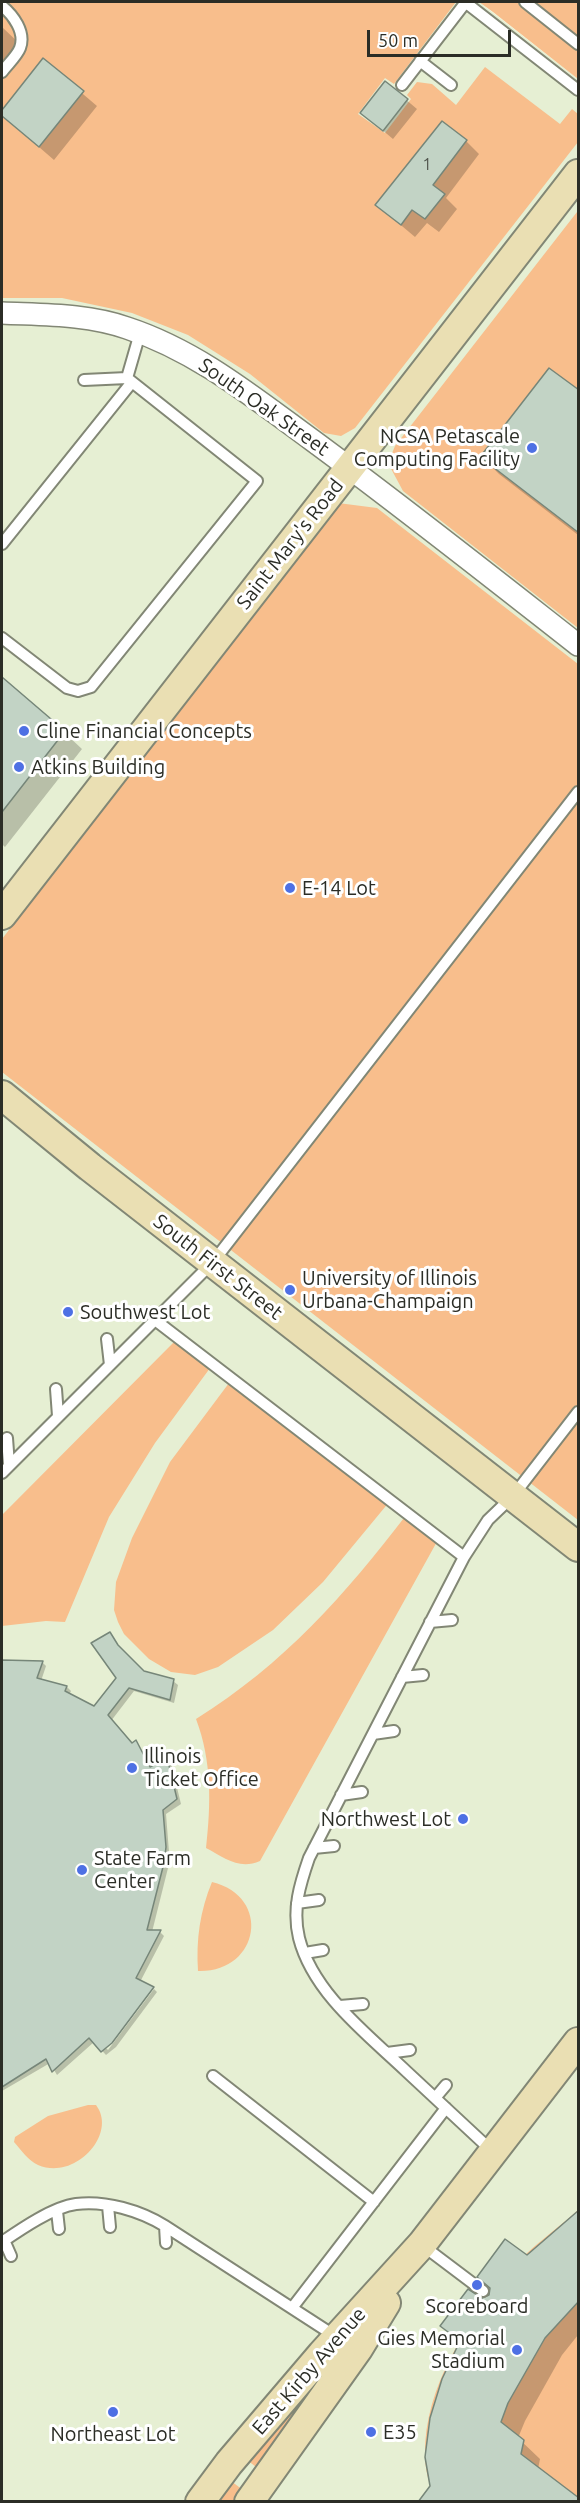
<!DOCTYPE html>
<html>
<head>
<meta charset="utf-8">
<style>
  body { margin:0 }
  #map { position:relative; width:580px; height:2503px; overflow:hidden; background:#f4fae6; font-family:Ubuntu,sans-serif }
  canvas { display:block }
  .frame { position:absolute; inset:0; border:3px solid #2b2d26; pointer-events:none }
  .scale { position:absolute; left:367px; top:30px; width:144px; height:27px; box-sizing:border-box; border:3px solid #2b2d26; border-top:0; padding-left:8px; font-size:18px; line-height:21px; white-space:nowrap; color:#2b2d26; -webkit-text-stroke:4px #fff; paint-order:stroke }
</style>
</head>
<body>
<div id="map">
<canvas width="580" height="2503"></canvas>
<div class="frame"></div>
<div class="scale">50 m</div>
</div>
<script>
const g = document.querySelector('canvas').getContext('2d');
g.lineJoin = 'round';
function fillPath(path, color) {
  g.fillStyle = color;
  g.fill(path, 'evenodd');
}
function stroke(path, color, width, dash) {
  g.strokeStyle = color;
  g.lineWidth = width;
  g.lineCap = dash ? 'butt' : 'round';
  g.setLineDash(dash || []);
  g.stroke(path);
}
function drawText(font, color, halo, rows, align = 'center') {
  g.font = font + ' Ubuntu,sans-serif';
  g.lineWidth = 6;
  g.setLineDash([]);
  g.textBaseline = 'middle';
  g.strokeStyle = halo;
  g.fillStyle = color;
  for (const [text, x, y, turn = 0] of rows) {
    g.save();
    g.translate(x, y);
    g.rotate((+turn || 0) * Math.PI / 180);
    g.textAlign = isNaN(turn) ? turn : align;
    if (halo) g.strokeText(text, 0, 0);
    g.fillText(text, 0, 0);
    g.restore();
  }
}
const built = new Path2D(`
  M2,2H479L578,79V2501L2,2502Z`);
const green = new Path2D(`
  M2,2H456L394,84L385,78L358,114L385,133L411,99L407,95L417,82L432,84L456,105L485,67L560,124L572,109L578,114V142L355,428L341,436L324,433L250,374L188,335L132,313L62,298H2ZM442,121L466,140L433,185L444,194L425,219L412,210L401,225L375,205Z
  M479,2H578V79L493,12Z
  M577,212L578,213V628L403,491L388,463L395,446Z
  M338,503L377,508L578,664V1520L2,1072V939Z
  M178,1338L213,1364L155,1443L109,1517L65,1622L46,1621L2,1626V1515Z
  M232,1379L390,1501L323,1582L273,1630L218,1667L195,1675L171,1672L149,1659L124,1634L118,1622L114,1610L116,1582L132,1538L170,1462Z
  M407,1514L439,1538L260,1861C239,1870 225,1858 206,1848C211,1804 212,1761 196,1719C284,1664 345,1595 407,1514Z
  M212,1882C273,1897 259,1973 198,1971C196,1939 200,1911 212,1882Z
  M88,2105H96C118,2134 75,2181 38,2165C28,2160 21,2150 14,2142L15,2137L48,2116Z
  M578,2210V2501L418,2502L427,2490L433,2495C429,2482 425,2469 425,2455C424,2387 468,2321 510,2271C529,2248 556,2230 578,2210Z
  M331,2367L260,2470L247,2460Z
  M231,2481L243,2490L235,2501L218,2502Z`);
const shadow = new Path2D(`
  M2,27L22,46L2,71Z
  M43,60L97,106L54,160L2,115V112Z
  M386,83L417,109L393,139L362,113Z
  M466,141L479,154L446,198L457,209L439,232L427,223L415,237L377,205Z
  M578,392V535L499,474L482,457Z
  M2,679L37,707L82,749L5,847L2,844Z
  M110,1634L122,1651L143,1672L173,1681L178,1685L174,1703L134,1691L111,1721L132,1745L135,1742L139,1746L152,1768L167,1759L171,1763L181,1804L166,1814L169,1852L168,1868L152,1932H160L164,1936L140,1982L151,1987L106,2048L108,2050L154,1989L157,1992L116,2047L106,2055L94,2042L57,2075L50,2063L2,2091V1663L20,1660L42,1662L46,1666L41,1681L67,1687L71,1691L69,1695L95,1708L118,1678Z
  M578,2212V2335L562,2355L525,2421L518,2438L540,2459L538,2469L432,2486L426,2457L428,2430L439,2393L460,2344L442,2326L491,2296V2289L479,2277L527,2257Z`);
const building = new Path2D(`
  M43,58L84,91L39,147L2,116V110Z
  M385,81L408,99L383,131L360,113Z
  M442,121L467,140L433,185L445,194L425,219L412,210L401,225L375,205Z
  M549,368L579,390V533L480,457Z
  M2,677L65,731L2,812Z
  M110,1632L118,1645L144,1671L174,1679L170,1700L129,1688L108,1715L132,1743L136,1740L150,1767L167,1757L177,1799L163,1810L166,1847L164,1863L147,1930H161L136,1978L154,1987L112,2043L101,2052L89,2038L52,2072L46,2059L2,2087V1660L43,1661L37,1678L67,1686L65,1691L94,1706L116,1678L91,1643Z
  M579,2210V2301L545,2338L508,2403L501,2422L524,2440L521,2454L579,2498V2502H418L430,2486L425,2457L430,2418L442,2379L460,2341L440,2326L468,2289L482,2298L489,2295L490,2288L477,2277L505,2239L527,2255Z`);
const lane = new Path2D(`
  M465,2L578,90
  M525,2L578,44
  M2,6C13,15 26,32 20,48C17,56 7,65 2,72
  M420,61L451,85
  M402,85L466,2
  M127,378L140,333
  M2,544L132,382
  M2,638L67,688L78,691L91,687L257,481L127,378L84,380
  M155,1320L464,1557
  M107,1339L110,1365
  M56,1389L58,1416
  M7,1438L9,1465
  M2,1473L213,1262L578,792
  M430,1622L452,1620
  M402,1677L423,1675
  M373,1734L394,1731
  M341,1795L362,1792
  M314,1848L334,1846
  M297,1903L319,1900
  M305,1953L323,1950
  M340,2006L363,2004
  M387,2053L410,2050
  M213,2076L374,2202
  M435,2098L446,2085
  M493,2152C464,2125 435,2098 406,2071C367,2034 313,1993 299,1938C292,1909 300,1884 309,1858L464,1557L488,1520L513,1496L578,1412
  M108,2206L110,2227
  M57,2211L59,2229
  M165,2226L166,2243
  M4,2240L11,2256
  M2,2242C21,2229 53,2207 76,2204C105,2200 141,2211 165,2226L335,2336
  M422,2245L483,2291
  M292,2308L446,2108`);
const street = new Path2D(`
  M2,313C44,315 87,314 127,328C197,351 253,397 312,440C403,507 490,576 578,645`);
const secondary = new Path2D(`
  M2,915L578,174
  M2,1095L90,1167L578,1547
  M200,2502L229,2463L322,2354L422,2244L578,2042
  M249,2502L358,2349L386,2303`);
const markers = [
  [532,448,6,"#4e70e4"],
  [24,731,6,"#4e70e4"],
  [19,767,6,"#4e70e4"],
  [290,888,6,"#4e70e4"],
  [290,1290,6,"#4e70e4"],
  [68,1312,6,"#4e70e4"],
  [132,1768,6,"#4e70e4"],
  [463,1819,6,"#4e70e4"],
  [82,1870,6,"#4e70e4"],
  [477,2285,6,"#4e70e4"],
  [517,2350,6,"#4e70e4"],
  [113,2412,6,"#4e70e4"],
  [371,2432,6,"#4e70e4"]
];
const numberNames = [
  ["1",427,165]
];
const streetNames = [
  ["South Oak Street",264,407,35],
  ["Saint Mary's Road",290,544,-52],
  ["South First Street",218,1267,38],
  ["East Kirby Avenue",309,2371,-49]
];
const poiNames = [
  ["NCSA Petascale",520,436,"right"],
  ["Computing Facility",520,459,"right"],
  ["Cline Financial Concepts",36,731],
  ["Atkins Building",31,767],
  ["E-14 Lot",302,888],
  ["University of Illinois",302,1278],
  ["Urbana-Champaign",302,1301],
  ["Southwest Lot",80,1312],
  ["Illinois",144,1756],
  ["Ticket Office",144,1779],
  ["Northwest Lot",451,1819,"right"],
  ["State Farm",94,1858],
  ["Center",94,1881],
  ["Scoreboard",477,2306,"center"],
  ["Gies Memorial",505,2338,"right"],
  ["Stadium",505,2361,"right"],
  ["E35",383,2432],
  ["Northeast Lot",113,2434,"center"]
];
fillPath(built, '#e6efd3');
fillPath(green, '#f8be8c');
fillPath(shadow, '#0003');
fillPath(building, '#c2d3c5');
stroke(building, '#768679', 1.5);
stroke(lane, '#828775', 14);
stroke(street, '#828775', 24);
stroke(secondary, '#828775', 32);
stroke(lane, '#fff', 10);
stroke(street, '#fff', 21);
stroke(secondary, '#eadfb3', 28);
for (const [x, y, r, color] of markers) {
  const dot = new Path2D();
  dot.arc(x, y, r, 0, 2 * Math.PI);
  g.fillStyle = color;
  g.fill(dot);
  stroke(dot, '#fff', 2);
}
drawText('16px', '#51564e', null, numberNames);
drawText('20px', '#2b2d26', '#fff', streetNames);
drawText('20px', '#2b2d26', '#fff', poiNames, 'left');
</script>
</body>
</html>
